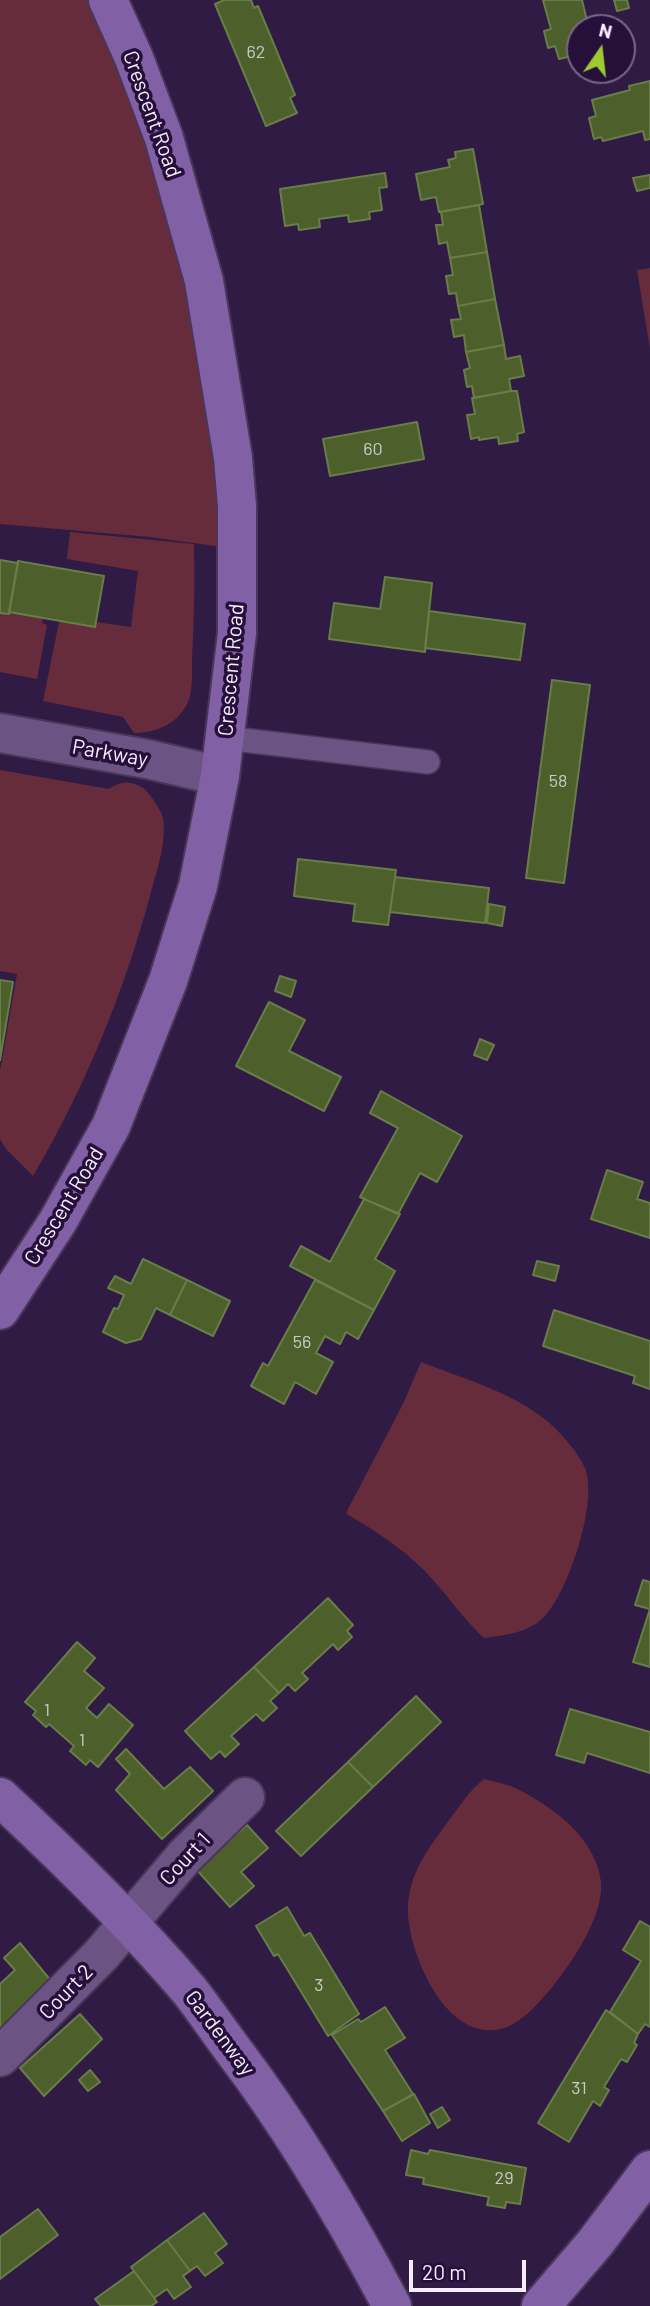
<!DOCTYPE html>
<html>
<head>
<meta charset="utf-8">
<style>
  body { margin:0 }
  #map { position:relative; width:650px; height:2306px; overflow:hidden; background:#301b45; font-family:Barlow,sans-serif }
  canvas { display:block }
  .north { position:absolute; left:566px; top:14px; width:70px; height:70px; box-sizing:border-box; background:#26103a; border:2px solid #796888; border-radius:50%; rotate:14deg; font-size:19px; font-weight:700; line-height:28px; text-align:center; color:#f5edfe }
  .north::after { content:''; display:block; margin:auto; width:24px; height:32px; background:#9dca31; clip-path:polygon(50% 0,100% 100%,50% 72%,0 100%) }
  .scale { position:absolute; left:409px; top:2260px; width:117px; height:32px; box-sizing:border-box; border:4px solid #f5edfe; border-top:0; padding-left:9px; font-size:21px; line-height:24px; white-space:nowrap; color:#f5edfe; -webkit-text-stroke:5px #26103a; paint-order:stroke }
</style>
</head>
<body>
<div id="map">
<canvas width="650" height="2306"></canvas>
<div class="north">N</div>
<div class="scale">20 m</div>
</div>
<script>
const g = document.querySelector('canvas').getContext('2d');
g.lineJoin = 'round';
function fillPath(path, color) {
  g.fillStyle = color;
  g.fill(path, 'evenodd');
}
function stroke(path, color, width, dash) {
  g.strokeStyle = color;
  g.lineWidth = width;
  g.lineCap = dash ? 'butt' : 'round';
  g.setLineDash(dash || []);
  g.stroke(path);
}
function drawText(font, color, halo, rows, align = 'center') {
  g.font = font + ' Barlow,sans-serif';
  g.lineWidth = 7;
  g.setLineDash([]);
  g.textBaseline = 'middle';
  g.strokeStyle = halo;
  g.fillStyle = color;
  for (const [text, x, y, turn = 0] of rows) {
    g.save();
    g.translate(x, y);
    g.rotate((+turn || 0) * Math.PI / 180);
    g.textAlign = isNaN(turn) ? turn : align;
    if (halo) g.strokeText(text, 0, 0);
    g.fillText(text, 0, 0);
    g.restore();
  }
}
const green = new Path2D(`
  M0,0H108L164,138L237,549L150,537L0,524Z
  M650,268V349L637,270Z
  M70,532L194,544C195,582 194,621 192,659C192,673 193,690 188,702C178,724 156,733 134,733L123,717L43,701L60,617L131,627L138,571L67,559Z
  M0,609L43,616L42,623L47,625L37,679L0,672Z
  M0,770L109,789C120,781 130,780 143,788C149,792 162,811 163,818C167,841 157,870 151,892C125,990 85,1088 33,1176L6,1149L0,1139V1071L17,974L0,971Z
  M421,1362C462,1378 512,1392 547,1421C560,1432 577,1451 584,1466C600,1498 568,1593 544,1617C528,1633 505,1635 484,1638C465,1621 451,1600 434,1581C410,1553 379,1533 347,1514V1511L403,1404Z
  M484,1779C495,1782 509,1784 519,1790C555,1808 596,1839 601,1882C604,1915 573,1961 553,1986C539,2003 518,2028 495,2030C446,2035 415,1964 409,1924C403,1880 425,1853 450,1819C461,1804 470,1790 484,1779Z`);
const building = new Path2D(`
  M224,0H251L254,8L258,6L295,95L290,98L297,113L266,126L215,4Z
  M543,0H582L588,25L593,23L595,28H580V54L559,59L555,46L548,48L544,31L551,29Z
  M614,0H627L629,8L617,11Z
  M650,81V139L645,140L643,131L603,141L601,137L594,139L589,118L596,116L592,100L630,90L629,86Z
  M473,149L483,204L439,212L436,197L421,200L416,174L450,167L448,160L456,158L455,152Z
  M385,173L387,187L379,188L382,210L369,212L370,219L349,222L348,215L319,219L320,227L299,230L298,224L285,226L280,189Z
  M650,175V188L637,191L633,178Z
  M479,205L487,252L450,258L447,242L439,244L436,225H443L441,212Z
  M487,252L495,299L458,306L456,293L449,294L446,276L453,275L450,258Z
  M495,299L504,345L466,352L464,335L454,337L451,320L461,319L458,306Z
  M504,345L506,359L520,356L524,376L509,379L511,391L474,398L472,386L467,387L464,370L470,368L466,352Z
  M511,391H517L524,432L517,434L518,441L499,444L498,437L479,440V437L471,439L467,415L475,414L472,398Z
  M417,422L424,459L330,476L323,439Z
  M0,560L18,563L9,614L0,613Z
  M18,561L104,576L95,627L9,612Z
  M385,577L432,583L425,652L329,639L334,603L380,609Z
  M429,611L525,624L520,660L425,648Z
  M552,680L590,685L564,883L526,878Z
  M298,859L396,870L388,925L353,921L355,904L294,896Z
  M395,877L489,888L485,923L390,912Z
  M489,904L505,907L502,926L487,923Z
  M280,976L296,981L291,997L275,991Z
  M0,980L13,982L0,1060Z
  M269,1002L305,1020L289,1051L341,1077L324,1111L236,1066Z
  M480,1039L494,1045L487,1060L474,1055Z
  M381,1091L462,1136L437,1182L420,1173L398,1214L360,1197L398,1128L370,1113Z
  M607,1170L643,1182L637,1199L650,1203V1238L591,1219Z
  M364,1199L400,1214L375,1259L395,1271L374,1310L290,1266L301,1246L330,1262Z
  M143,1259L187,1280L170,1315L156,1308L141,1339L126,1343L103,1332L114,1308L118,1309L124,1295L108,1288L115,1276L131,1284Z
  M537,1261L559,1266L555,1281L533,1275Z
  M187,1280L230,1301L213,1336L170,1315Z
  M315,1280L374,1310L358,1339L346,1332L340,1344L325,1336L316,1353L333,1362L316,1394L295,1382L284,1404L251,1386L263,1363L268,1366Z
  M554,1310L650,1341V1389L633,1383L635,1376L543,1346Z
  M643,1580L650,1582V1616L648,1615L650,1609L635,1605Z
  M328,1598L353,1625L347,1631L352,1637L338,1650L333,1644L302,1673L308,1679L295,1691L288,1684L279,1693L254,1667Z
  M648,1615L650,1616V1667L633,1662Z
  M77,1642L95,1658L84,1671L104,1688L86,1708L97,1718L109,1704L133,1725L98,1767L90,1760L86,1765L70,1751L74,1746L49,1724L46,1727L33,1715L36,1711L25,1702Z
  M254,1667L279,1693L270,1701L277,1708L263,1721L256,1714L231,1736L239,1744L225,1757L220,1751L211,1759L185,1731Z
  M416,1696L441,1722L373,1787L348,1762Z
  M570,1709L650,1732V1773L587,1753L584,1763L556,1755Z
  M126,1749L164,1789L190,1767L213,1791L162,1839L116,1790L130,1774L116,1759Z
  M348,1762L373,1787L301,1856L276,1831Z
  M247,1825L268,1848L241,1872L254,1886L230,1907L196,1869Z
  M287,1907L304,1936L310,1933L359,2014L328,2036L278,1954L274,1956L256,1926Z
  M640,1921L650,1927V2027L645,2024L638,2034L610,2012L641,1961L623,1950Z
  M20,1943L56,1987L0,2037V1984L15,1970L4,1958Z
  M385,2007L405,2038L385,2050L413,2094L383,2111L332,2035L358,2019L361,2022Z
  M606,2010L638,2034L634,2043L637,2045L627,2062L621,2059L604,2087L609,2090L600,2106L593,2101L569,2142L538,2123Z
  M80,2014L102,2039L44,2096L20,2068Z
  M90,2070L100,2082L88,2091L79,2080Z
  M414,2094L430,2123L402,2141L383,2111Z
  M442,2107L450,2120L438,2128L430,2114Z
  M411,2150L428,2154L430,2150L526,2168L520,2204L506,2202L505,2208L487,2205L489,2197L423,2184L424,2178L406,2175Z
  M38,2209L58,2235L0,2279V2237Z
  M204,2213L227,2244L215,2253L223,2263L205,2276L197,2266L190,2271L167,2240Z
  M167,2240L190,2271L183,2276L191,2287L174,2299L167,2289L154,2298L131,2267Z
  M134,2271L157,2302L151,2306H101L95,2299Z`);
const lane = new Path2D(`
  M226,738L428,762`);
const street = new Path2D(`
  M0,733L147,759L220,776
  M0,2057L101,1955L185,1856L245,1797`);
const secondary = new Path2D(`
  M0,1310L58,1221L111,1126L168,981L198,886L220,776L237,633V506L233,458L204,281L164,138L134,58L108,0
  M0,1797C66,1858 130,1921 189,1990C204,2009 218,2030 233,2050C294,2130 345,2217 392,2306
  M541,2306L595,2243L650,2170`);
const numberNames = [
  ["62",256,52],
  ["60",373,449],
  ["58",558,781],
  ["56",302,1342],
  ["1",47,1710],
  ["1",82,1740],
  ["3",319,1985],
  ["31",579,2088],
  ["29",504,2178]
];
const streetNames = [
  ["Crescent Road",152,114,70],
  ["Crescent Road",231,670,-85],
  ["Parkway",110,753,10],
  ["Crescent Road",64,1206,-59],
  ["Court 1",185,1859,-47],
  ["Court 2",66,1992,-46],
  ["Gardenway",220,2033,53]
];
fillPath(green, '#672c3c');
fillPath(building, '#4d5f2b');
stroke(building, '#697d48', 2);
stroke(lane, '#493659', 26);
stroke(street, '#493659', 42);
stroke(secondary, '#493659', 42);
stroke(lane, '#6b5484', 23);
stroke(street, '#6b5484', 38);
stroke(secondary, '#8260a5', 38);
drawText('18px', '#cbcac9', null, numberNames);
drawText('21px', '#f5edfe', '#26103a', streetNames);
</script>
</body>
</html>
